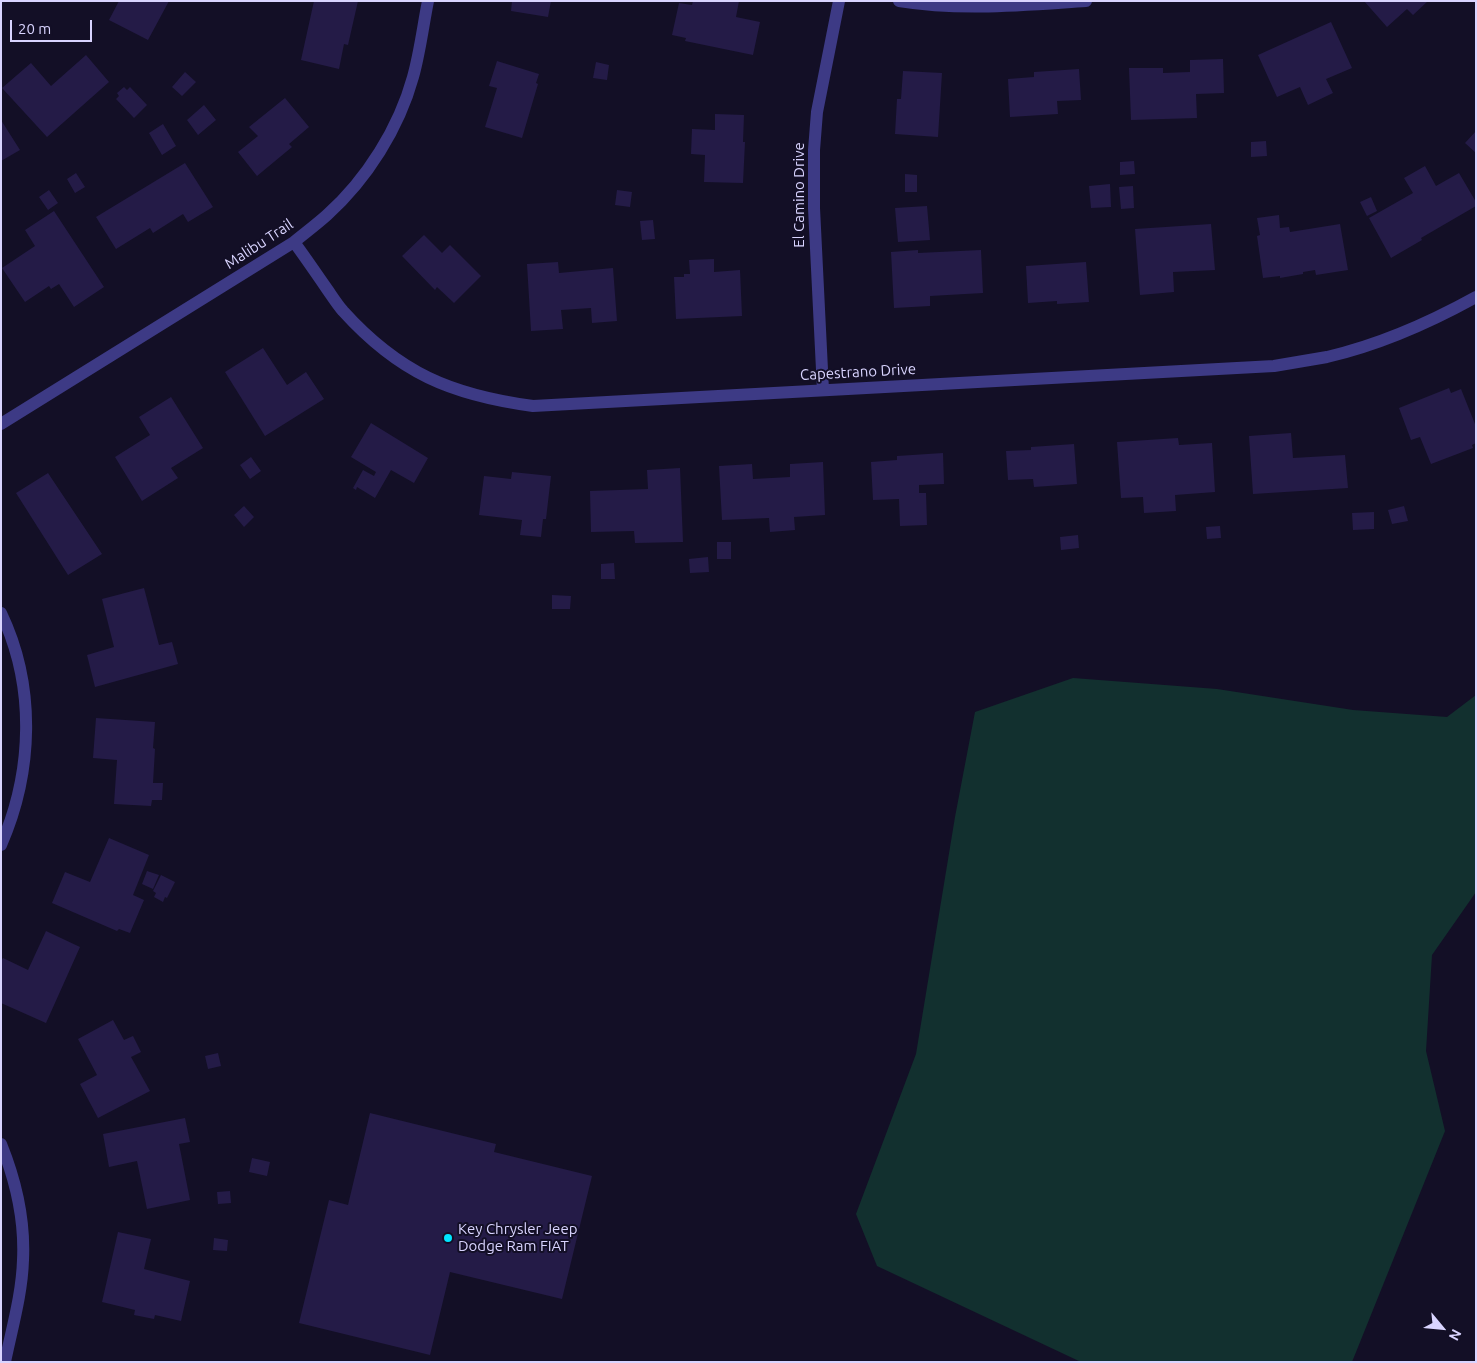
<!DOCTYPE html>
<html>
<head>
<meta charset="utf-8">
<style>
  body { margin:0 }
  #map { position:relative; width:1477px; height:1363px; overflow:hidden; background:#130f26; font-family:Ubuntu,sans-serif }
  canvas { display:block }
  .frame { position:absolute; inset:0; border:2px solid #d9d4ff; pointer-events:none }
  .north { position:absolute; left:1417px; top:1303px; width:50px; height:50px; -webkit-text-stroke:4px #130f26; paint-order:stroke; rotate:118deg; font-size:14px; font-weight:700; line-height:20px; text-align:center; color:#d9d4ff }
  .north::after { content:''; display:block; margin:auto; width:18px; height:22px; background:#d9d4ff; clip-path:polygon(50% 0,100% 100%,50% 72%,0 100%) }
  .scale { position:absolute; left:10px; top:20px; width:82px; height:22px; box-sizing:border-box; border:2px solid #d9d4ff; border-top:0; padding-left:6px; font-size:15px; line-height:18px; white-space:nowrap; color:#d9d4ff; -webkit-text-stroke:4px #130f26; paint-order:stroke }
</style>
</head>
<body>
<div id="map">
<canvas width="1477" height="1363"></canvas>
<div class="frame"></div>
<div class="north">N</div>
<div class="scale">20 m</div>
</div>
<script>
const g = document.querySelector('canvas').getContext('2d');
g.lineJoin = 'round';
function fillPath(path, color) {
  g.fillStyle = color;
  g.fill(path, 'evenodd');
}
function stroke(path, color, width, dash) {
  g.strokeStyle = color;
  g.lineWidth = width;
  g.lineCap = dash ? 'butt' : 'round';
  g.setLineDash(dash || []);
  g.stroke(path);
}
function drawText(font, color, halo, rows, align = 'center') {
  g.font = font + ' Ubuntu,sans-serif';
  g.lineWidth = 4;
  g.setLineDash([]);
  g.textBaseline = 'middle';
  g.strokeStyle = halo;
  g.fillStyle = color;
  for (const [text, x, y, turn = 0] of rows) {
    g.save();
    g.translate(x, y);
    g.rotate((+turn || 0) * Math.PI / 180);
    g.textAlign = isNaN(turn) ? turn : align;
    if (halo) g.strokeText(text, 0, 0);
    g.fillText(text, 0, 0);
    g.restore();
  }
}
const green = new Path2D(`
  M1073,678L1217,689L1353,710L1447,717L1476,695V892L1432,955L1426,1051L1445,1131L1352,1362H1081L877,1266L856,1214L916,1054L955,817L975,712Z`);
const building = new Path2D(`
  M119,1H169L148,40L109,20Z
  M314,1H358L348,45L344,44L339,69L301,60Z
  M512,1H551L548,17L511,11Z
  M693,1H739L736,17L760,22L753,55L685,41L686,38L672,35L679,3L692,5Z
  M1364,1H1428L1413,15L1407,9L1387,27Z
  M1331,22L1352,68L1326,79L1333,93L1308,105L1300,87L1277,97L1258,55Z
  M86,55L109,82L47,137L2,88L31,63L51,86Z
  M1223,59L1224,93L1196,94L1197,118L1131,120L1129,68H1163V73L1190,72V60Z
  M497,61L539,74L536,83L538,84L522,138L485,127L497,88L489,86Z
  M596,62L609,65L607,80L593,78Z
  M1079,69L1081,100L1057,101L1058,114L1010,117L1008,79L1034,77V72Z
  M903,71L942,73L938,137L895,134L897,99H901Z
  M185,72L196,82L182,96L172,87Z
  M124,87L127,90L130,87L147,105L134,118L116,99L119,96L117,93Z
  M285,98L309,127L289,144L292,147L257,176L238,152L258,136L249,127Z
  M204,105L216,120L198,135L187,120Z
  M715,114L744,115L743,142H745L743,183L704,182L705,155L691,154L692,129L715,130Z
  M1,120L20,150L1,161Z
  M163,124L176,146L162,155L149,133Z
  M1476,131V153L1465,143Z
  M1266,141L1267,156L1251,157V142Z
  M1134,161L1135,174L1120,175V162Z
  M185,163L213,207L188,222L183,214L153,233L150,228L116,249L96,217Z
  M1425,166L1436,186L1459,173L1476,202V206L1421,238L1422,240L1391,258L1369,218L1413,193L1404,178Z
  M76,173L85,187L75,193L67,179Z
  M905,174L917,175V192H905Z
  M1110,184L1111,207L1091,208L1089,186Z
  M1133,186L1134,208L1121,209L1119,187Z
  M49,190L58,203L48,210L39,197Z
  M617,190L632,192L630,207L615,205Z
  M1371,197L1377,211L1367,216L1360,202Z
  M927,206L930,240L898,242L895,208Z
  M54,211L104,287L74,307L59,284L51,289L49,286L25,302L2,268L35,246L25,230Z
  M1279,215L1280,228L1289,227L1290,232L1340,224L1348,270L1316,275L1315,270L1303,272V274L1280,278V276L1263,278L1257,236L1260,235L1257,218Z
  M653,220L655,239L642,240L640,221Z
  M1211,224L1215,270L1173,272L1174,292L1140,295L1135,229Z
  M424,235L442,253L450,245L481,276L454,303L437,287L435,290L402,256Z
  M918,250V253L981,250L983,293L930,296V306L894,308L891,252Z
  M714,259V272L740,270L742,316L676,319L674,277H684V274H690L689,260Z
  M558,262L559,273L613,268L617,321L592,323L591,308L561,310L563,329L531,331L527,264Z
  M1086,262L1089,302L1057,304V301L1028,303L1026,266Z
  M263,348L287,385L306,372L324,399L265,436L225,372Z
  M1449,388L1451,393L1461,389L1475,424L1476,443L1472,445L1473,448L1431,464L1420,437L1411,440L1399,408Z
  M171,397L203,448L171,468L178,478L142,501L115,457L150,435L139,417Z
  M371,423L428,458L414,483L391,470L375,498L357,487L356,490L353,488L363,470L374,476L376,472L351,457Z
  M1291,433L1293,458L1345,455L1348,488L1253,494L1249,436Z
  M1178,438L1179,445L1212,443L1215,492L1175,495L1176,511L1144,513L1143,497L1121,498L1117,442Z
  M1074,444L1077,484L1034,487L1033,479L1008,480L1006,451L1031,450V447Z
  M943,453L944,484L919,485V493H926L927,525L900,526L899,499L873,500L871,462L897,460V456Z
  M251,457L261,471L250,479L240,465Z
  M823,462L825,515L794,517L795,530L770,532L769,518L722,520L719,466L752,464L753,479L790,477V464Z
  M680,468L683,542L635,543L634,531L591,532L590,491L648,489L647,470Z
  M512,472L551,476L546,519H543L541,537L520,535L522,520L479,515L484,476L511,479Z
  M48,473L102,554L68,575L16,493Z
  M244,506L254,517L244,527L234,515Z
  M1404,506L1408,521L1392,524L1388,510Z
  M1374,512V529L1353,530L1352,513Z
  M1220,526L1221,538L1207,539L1206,527Z
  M1078,535L1079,548L1061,550L1060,537Z
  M717,542H731V559H717Z
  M708,557L709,572L690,573L689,559Z
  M614,563L615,579H601V564Z
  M144,588L159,645L172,642L178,664L95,687L87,655L114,647L102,599Z
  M552,595L571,596L570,609H552Z
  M96,718L155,722L153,748L155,749L153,783H163L162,800H152L151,806L114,804L117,760L93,758Z
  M109,838L149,855L133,895L144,900L130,933L119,929L117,931L52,903L65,872L90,882Z
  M147,871L159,875L153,889L142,884Z
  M161,875L175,882L167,898L165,897L163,902L154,897L156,893L153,891Z
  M46,931L80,947L46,1023L1,1003V961L3,958L28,970Z
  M113,1020L124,1040L133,1036L141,1052L131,1057L150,1091L98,1118L80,1084L97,1075L78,1039Z
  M218,1053L221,1066L208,1069L205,1056Z
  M370,1113L496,1144L494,1152L592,1176L562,1299L450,1272L430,1355L299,1323L329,1200L348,1205Z
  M185,1118L190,1142L179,1144L190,1200L147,1209L137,1161L109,1167L103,1134Z
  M252,1158L270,1162L267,1176L249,1172Z
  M230,1191L231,1203L218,1204L217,1192Z
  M118,1232L151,1239L144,1269L190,1281L181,1321L155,1315L154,1319L134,1315L135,1310L102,1302Z
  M214,1238L228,1240L227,1251L213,1250Z`);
const minor = new Path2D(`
  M899,1C961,11 1023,5 1086,1
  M294,242C305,257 316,273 327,289C332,296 337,304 343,311C399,373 451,395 533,406L1274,366C1291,363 1309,360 1327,357C1379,345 1429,323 1476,297
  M823,390L814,208V150L817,112L839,1
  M1,424L294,242C305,233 317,224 327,215C367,179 399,128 413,77C420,52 423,26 428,1
  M1,613C36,686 33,772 1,845
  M1,1144C16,1181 25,1219 23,1260C22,1294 12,1328 5,1362`);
const markers = [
  [448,1238,5,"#00e5ff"]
];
const streetNames = [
  ["El Camino Drive",799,195,-90],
  ["Malibu Trail",259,244,-33],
  ["Capestrano Drive",858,372,-3]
];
const poiNames = [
  ["Key Chrysler Jeep",458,1229],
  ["Dodge Ram FIAT",458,1246]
];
fillPath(green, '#12302f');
fillPath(building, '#241b47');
stroke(minor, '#3d3a85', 12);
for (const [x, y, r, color] of markers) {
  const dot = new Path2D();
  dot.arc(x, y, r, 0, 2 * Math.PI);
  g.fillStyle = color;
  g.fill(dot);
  stroke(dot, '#130f26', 2);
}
drawText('15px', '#d9d4ff', '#130f26', streetNames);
drawText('15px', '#d9d4ff', '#130f26', poiNames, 'left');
</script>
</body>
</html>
